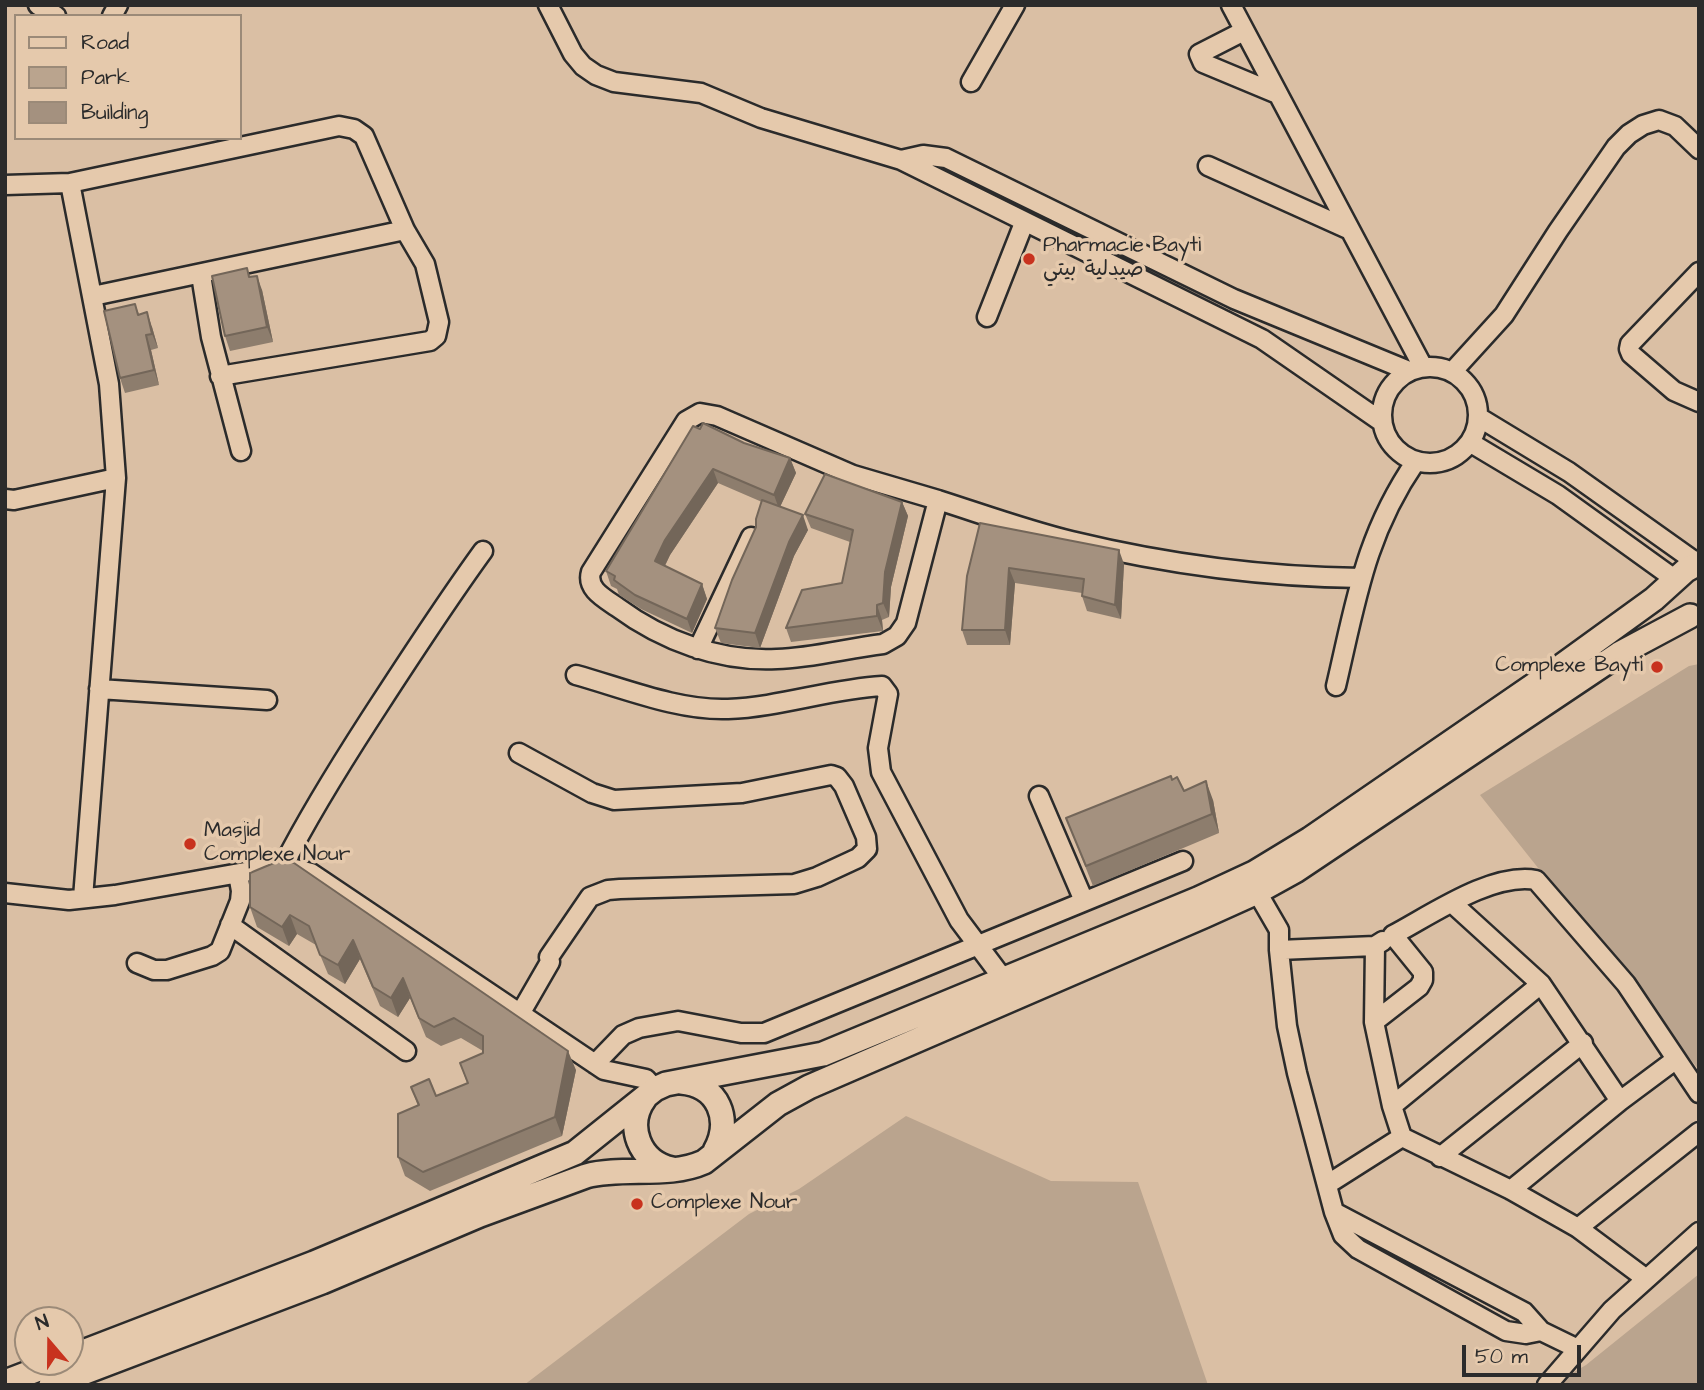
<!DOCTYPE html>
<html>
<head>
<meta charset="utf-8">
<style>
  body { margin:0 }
  #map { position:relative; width:1704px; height:1390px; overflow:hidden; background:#dabfa4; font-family:"Architects Daughter",sans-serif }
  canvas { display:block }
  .frame { position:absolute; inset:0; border:7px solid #2b2b2b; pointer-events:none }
  .legend { position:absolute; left:14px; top:14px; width:228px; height:126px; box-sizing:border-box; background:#e5c9ac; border:2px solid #9b8a78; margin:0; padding:9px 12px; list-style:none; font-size:21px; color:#2b2b2b }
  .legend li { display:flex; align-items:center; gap:14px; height:35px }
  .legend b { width:35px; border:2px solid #9b8a78 }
  .north { position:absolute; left:14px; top:1306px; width:70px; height:70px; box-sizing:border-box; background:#e5c9ac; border:2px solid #9b8a78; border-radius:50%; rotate:340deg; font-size:19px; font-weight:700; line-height:28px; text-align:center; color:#2b2b2b }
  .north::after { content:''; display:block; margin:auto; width:24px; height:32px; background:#c8321e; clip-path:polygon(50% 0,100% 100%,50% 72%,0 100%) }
  .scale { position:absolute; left:1462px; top:1345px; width:119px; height:32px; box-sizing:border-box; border:4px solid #2b2b2b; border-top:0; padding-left:9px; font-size:21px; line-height:24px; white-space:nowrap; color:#2b2b2b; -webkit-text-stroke:5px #e5c9ac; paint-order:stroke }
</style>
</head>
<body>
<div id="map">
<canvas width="1704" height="1390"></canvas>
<div class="frame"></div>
<ul class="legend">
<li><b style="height:9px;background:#e5c9ac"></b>Road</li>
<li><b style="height:19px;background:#baa48e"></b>Park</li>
<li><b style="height:19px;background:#a4917f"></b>Building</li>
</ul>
<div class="north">N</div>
<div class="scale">50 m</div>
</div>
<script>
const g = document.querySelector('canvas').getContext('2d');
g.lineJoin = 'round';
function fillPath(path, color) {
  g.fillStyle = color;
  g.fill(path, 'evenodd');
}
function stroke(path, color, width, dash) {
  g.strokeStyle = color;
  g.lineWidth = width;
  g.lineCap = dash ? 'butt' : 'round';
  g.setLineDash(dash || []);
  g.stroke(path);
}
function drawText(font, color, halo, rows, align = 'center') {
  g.font = font + ' "Architects Daughter","Playpen Sans Arabic",sans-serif';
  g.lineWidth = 7;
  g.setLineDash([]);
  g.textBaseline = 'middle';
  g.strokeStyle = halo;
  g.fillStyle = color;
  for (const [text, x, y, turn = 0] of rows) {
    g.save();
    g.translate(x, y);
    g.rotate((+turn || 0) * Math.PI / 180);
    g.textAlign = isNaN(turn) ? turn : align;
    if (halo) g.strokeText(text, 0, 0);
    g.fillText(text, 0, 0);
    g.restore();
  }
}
const green = new Path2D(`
  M1699,664V1070L1480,795L1689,666Z
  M906,1116L1051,1181L1138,1182L1208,1385H524L749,1214L799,1189Z
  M1699,1274V1385H1552L1586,1365Z`);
const minor = new Path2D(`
  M38,5L56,16
  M548,5L573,54L583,66L596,75L614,82L701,93L761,118L901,160L1262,339L1382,422
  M1231,5L1423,367
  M112,16L118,5
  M1244,31L1199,54L1203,63L1275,93
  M971,82L1015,5
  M901,160L923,155L946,158L1234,299L1409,371
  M1208,166L1348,229
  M70,183L109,384L116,478L83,898
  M5,185L70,183L339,126L354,129L364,136L405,230L425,264L439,322L436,336L430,341L220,376
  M1699,272L1630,344L1629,349L1631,354L1674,391L1699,402
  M201,275L211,337L241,451
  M93,296L405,230
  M987,317L1024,223
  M1382 415a48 48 0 1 1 96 0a48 48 0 1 1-96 0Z
  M1453,371L1504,315L1558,231L1616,147L1629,134L1643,125L1659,120L1675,126L1699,149
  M700,413L717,416L853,475L938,500L906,623L897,636L883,644C848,648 813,658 777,659C720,662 663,641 617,607C604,598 586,589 591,572L686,421Z
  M1480,418L1569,472L1697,563
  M1471,443L1558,495L1676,580
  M5,499L14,500L116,478
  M938,500C982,514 1026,530 1071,541C1166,564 1263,577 1361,578
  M483,551C443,606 407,662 370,719C339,767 309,815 283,866L311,873L604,1070L646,1079L655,1089
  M698,649L751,537
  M576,675C623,688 679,711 728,709C780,707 830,689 882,686L888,694L878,748L881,772L959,920L1004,980
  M1336,686C1356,601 1365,535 1416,461
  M99,689L267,700
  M519,753L592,793L614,800L742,793L831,775L837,777L844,786L866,837L867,849L858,858L817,877L794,884L620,889L608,890L590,897L549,957L550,962L520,1014
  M1039,796L1084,901
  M1257,892L1279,930V950
  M5,893L69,900L115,895L279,866
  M1452,903L1541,984L1620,1101
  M230,925L406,1051
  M1383,941L1375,946L1374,1022L1392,1106L1402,1137L1511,1190L1578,1228L1645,1278
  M1375,946L1279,950L1287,1026L1297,1073L1334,1212L1524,1312L1541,1331L1578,1349
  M137,963L154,970H167L212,956L220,951L240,901L241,891L238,874
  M1374,1022L1419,987L1423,980V972L1393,935C1431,915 1492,872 1536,880L1626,984L1699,1093
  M595,1064L623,1035L639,1028L678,1021L741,1033H764L1183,861
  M1392,1106L1541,984
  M1440,1157L1583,1043
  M1328,1184L1402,1137
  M1511,1190L1620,1101L1675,1060
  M1334,1212L1343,1235L1358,1249L1506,1331L1526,1334L1541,1331
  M1578,1228L1699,1132
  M1547,1385L1612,1310L1699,1232`);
const major = new Path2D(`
  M681,1082C719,1085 732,1120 715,1151
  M645,1098C625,1125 639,1162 672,1169
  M70,1357L314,1263L575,1153L655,1089L666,1084L823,1054L1198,899L1254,873L1310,839L1556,670L1654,599L1686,570L1699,563
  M5,1382L57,1362
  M51,1385L322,1282L480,1215L586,1176C624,1166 668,1178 704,1162L778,1104L809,1087L1204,916L1257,892L1295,871L1619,654L1690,616`);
const wall = new Path2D(`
  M247,268L250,277L262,290L273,342L230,351L225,336Z
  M135,304L139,314L152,327L158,348L151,350L159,385L125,393L120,378Z
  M700,429L790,458L796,473L780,507L808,530L794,556L760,648L721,643L715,628L756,527L762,502L718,483L670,555L665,566L702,584L707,599L692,633L641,609L619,595L617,589L611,586L606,571Z
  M902,502L908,516L891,587L889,617L882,620L883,631L791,642L786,628L842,583L850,542L811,528L805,514Z
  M980,523L1124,564L1121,619L1087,611L1082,596V593L1015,583L1010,645H967L962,630Z
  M1172,779L1184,791L1213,800L1219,833L1093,886L1066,818Z
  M250,873L576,1070L562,1136L430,1191L405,1176L398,1157L418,1106L411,1087L436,1096L467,1083L460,1063L483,1053V1051L461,1038L441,1046L426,1037L410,998L398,1017L380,1006L360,959L345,984L328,974L316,945L297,934L289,946L257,927L250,907Z`);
const shadedWall = new Path2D(`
  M257,276L262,290L273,342L267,327Z
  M147,312L152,327L158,348L152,334Z
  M146,335L151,350L159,385L154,370Z
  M790,458L796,473L779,509L774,495Z
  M713,469L718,483L670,555L660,575L655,561L665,540Z
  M902,502L908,516L891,587L889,617L883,603L885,572Z
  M803,515L808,530L794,556L760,648L755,633L789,542Z
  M1119,550L1124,564L1121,619L1115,605Z
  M1009,568L1015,583L1010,645L1005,630Z
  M702,584L707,599L692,633L687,619Z
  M877,605L882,620L883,631L877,616Z
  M1206,781L1213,800L1219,833L1212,814Z
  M290,915L297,934L289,946L282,927Z
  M353,940L360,959L345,984L338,965Z
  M403,978L410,998L398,1017L391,998Z
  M568,1051L576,1070L562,1136L555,1117Z`);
const building = new Path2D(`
  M247,268L249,277L257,276L267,327L225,336L212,276Z
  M135,304L138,315L147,312L152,334L146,335L154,370L120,378L104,311Z
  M703,423L744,443L790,458L774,495L713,469L665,540L655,561L702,584L687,619L635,595L614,580L615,576L606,571L693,426L700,429Z
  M825,474L902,502L885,572L883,603L877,605V616L786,628L802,590L842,583L853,530L805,514Z
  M762,500L803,515L789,542L755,633L715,628L732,580L756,527V519Z
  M980,523L1119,550L1115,605L1082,596L1084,579L1009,568L1005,630H962L967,576Z
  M1171,776L1172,780L1177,777L1184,791L1206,781L1212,814L1086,866L1066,818Z
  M281,860L294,863L568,1051L555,1117L423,1172L398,1157V1114L419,1105L411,1087L429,1079L436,1096L468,1083L460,1063L483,1053V1036L454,1018L434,1027L419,1018L403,978L391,998L373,987L353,940L338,965L320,955L309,926L290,915L282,927L250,907V873Z`);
const markers = [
  [1029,259,7,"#c8321e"],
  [1657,667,7,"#c8321e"],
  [190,844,7,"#c8321e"],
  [637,1204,7,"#c8321e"]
];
const poiNames = [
  ["Pharmacie Bayti",1043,247],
  ["صيدلية بيتي",1043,271],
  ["Complexe Bayti",1643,667,"right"],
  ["Masjid",204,832],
  ["Complexe Nour",204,856],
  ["Complexe Nour",651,1204]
];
fillPath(green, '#baa48e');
stroke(minor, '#2b2b2b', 23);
stroke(major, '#2b2b2b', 28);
stroke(minor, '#e5c9ac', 18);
stroke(major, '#e5c9ac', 23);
fillPath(wall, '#8d7d6d');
fillPath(shadedWall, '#736659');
fillPath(building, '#a4917f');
stroke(building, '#736659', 2);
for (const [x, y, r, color] of markers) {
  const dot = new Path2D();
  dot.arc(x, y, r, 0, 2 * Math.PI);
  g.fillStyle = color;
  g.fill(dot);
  stroke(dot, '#e5c9ac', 2.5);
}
drawText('21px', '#2b2b2b', '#e5c9ac', poiNames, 'left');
</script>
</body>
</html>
